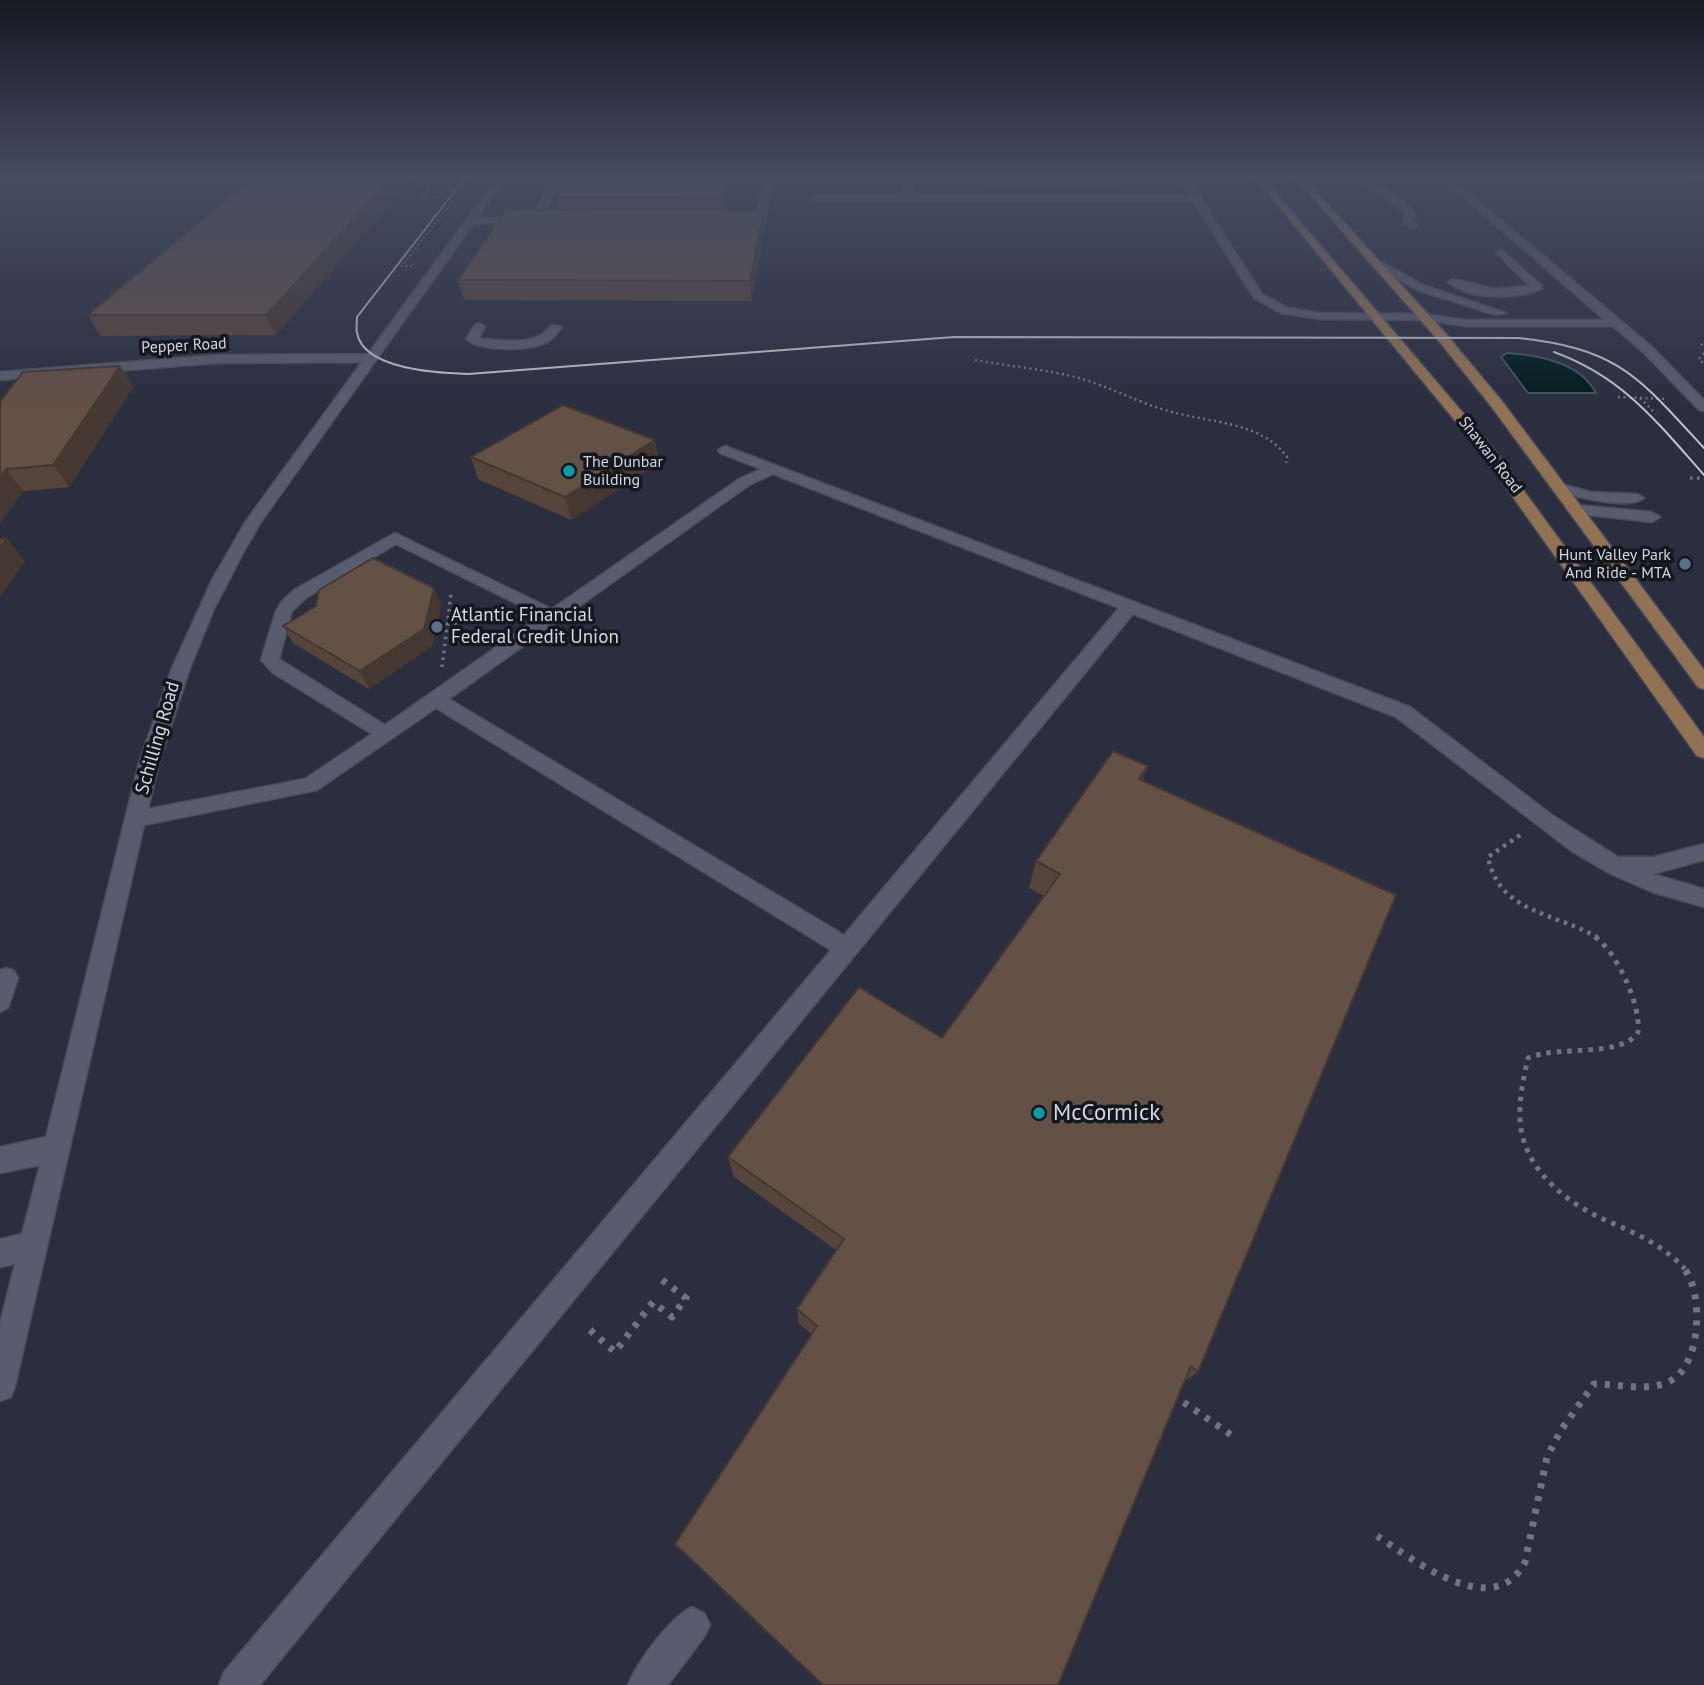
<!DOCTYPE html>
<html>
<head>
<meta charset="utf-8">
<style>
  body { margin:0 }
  canvas { display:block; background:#2a2e3f }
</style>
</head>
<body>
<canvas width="1704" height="1685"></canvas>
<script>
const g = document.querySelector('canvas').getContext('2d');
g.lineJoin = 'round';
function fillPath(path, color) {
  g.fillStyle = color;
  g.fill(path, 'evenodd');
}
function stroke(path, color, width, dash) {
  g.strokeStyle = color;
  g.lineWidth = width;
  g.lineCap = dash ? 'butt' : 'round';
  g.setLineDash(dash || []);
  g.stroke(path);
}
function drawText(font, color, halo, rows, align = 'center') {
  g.font = font + ' "PT Sans",sans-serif';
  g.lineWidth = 7;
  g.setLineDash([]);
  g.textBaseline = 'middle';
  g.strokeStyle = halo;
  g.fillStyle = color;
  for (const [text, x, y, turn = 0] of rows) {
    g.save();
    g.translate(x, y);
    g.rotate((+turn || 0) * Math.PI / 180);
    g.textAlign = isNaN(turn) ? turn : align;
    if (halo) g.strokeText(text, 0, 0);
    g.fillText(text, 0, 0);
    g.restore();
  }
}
const water = new Path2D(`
  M1507,353C1538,355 1580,362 1596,393H1528L1501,357Z`);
const pathFar5 = new Path2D(`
  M427,174L414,188H469
  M428,189L421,197H440L446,189
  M412,266H402L455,198H462`);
const pathFar4 = new Path2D(`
  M1701,344L1704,346
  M1704,353L1699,359L1704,364
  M975,360C1008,366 1043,369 1075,377C1106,385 1135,401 1165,410C1206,423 1260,420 1287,457L1286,463
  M1618,397L1666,399
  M1640,398L1656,414`);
const pathFar3 = new Path2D(`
  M1690,478H1704
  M447,624L497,619
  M442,667L451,594`);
const pathFar2 = new Path2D(`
  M1520,835L1488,857C1499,914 1556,912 1598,938`);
const pathFar1 = new Path2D(`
  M1595,937C1617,952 1641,1005 1638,1032C1623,1058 1557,1045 1528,1058C1524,1077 1519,1097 1520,1116C1520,1165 1562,1200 1603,1219C1633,1232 1662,1244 1685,1269`);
const path = new Path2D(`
  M590,1330L615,1352L653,1302L672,1317L686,1298L662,1280
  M1173,1395L1237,1439
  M1377,1536C1414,1560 1494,1623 1525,1562L1547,1457L1561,1430L1594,1384C1617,1384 1649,1392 1670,1381C1702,1365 1704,1291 1683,1267`);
const minor = new Path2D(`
  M500,174H508L477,218L529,219L559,174H567L536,223L473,224L261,522L244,551L214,609L190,668L159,763L148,809L305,779L372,734L273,673L261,660L276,611L283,600L294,590L395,533L552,609L739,479L761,469L720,453L718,450L725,446L1410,707L1552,815L1618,857H1654L1704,844V860L1653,874L1704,889V907L1652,892L1611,874L1573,852L1396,717L1133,614L260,1685H219L224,1672L831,950L436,708L317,790L144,825L15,1386L11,1397L0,1401V1324L15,1264L0,1267V1239L22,1234L40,1165L0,1173V1147L46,1137L139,763L172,668L212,580L246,521L362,362L217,363L0,380V372L217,355L368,354ZM773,474L1119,608L844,935L449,699L749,485ZM396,544L541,616L385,725L279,659L292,611L306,598Z
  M765,174H773L765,222L760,225L741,224V220L756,219Z
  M903,174H911L913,195H1190L1181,182H1114L1109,179L1114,176H1178L1177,174H1185L1262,294L1288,308L1320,313L1425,314L1464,320H1605L1437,174H1446L1652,347L1704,400V411L1699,410L1644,353L1613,326H1464L1425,320L1320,319L1281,313L1254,298L1193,201H817L812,198L817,195H903Z
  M1695,174H1704V180L1696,176Z
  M1363,178H1369L1404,202L1416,215L1413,220L1418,226L1416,228H1410L1403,220L1406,215L1403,211L1361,180Z
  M1501,249L1541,285V289C1516,300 1469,300 1448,282L1453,279L1495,289L1530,286L1497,254L1496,252Z
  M1375,258L1425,286L1506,313L1496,315L1417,290L1371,263V259Z
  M479,323L485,327L479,338L482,339C507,340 535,347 552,325L562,327C557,333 554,339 546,343C529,351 480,352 466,339L475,325Z
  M1561,484L1591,492L1637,494L1644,498C1630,511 1574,496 1556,491L1554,488Z
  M1576,505L1652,512L1660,517L1652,522L1571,513L1568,510Z
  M6,968L14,971L18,978L8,1008L0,1012V970Z
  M692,1607L704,1613L710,1625L704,1637L668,1685H628C637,1662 670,1617 692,1607Z`);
const major = new Path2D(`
  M1252,174H1260L1491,446L1704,737V758L1697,756L1481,452Z
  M1292,174H1300L1446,334L1501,400L1704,670V689L1698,687L1491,406L1438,340Z`);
const tram = new Path2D(`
  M468,174L357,317C357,322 356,329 357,333C364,370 439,373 468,374L954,337L1519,338C1620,349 1639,378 1704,448
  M1554,352C1623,377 1657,422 1704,475`);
const wall = new Path2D(`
  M165,174H417L276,335L100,336L88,315L243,185L170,184Z
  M736,174L726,211H764L765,230L751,301L464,300L458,280L558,210L556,197Z
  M977,174H1120L1118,187L980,186Z
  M120,366L133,387L69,487L23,491L0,523V402Z
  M655,440L659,463L571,520L478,479L471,457Z
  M441,606L432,646L369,689L293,643L283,626Z
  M1148,766L1143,781L1198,1372L1185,1381L812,1334L799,1324L797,1309L836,1250L734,1177L728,1157L942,1038L1044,896L1029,888L1036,861Z`);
const shadedWall = new Path2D(`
  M396,174H417L276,335L266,315Z
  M730,174H736L725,216L723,198Z
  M764,211L765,230L751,301L750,281Z
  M120,366L133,387L69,487L53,465Z
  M655,440L659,463L571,520L565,497Z
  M6,469L23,491L0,523V477Z
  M7,538L25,561L0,597V547Z
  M434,588L441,606L432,646L369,689L360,671Z
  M1148,766L1138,794L1139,779Z`);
const building = new Path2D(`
  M257,174H396L266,315H88Z
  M569,174H730L723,198L556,197Z
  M720,209V211H764L750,281L458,280L506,210Z
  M120,366L53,465L6,469L0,477V402L23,372Z
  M563,405L655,440L565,497L471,457Z
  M7,538L0,547V539Z
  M373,558L434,588L424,629L360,671L283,626L316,606L319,590Z
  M1113,751L1148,766L1139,779L1396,895L1198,1372L1191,1366L1058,1685H823L675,1544L817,1326L797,1309L844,1239L728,1157L859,987L942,1038L1060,874L1036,861Z`);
const markers = [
  [569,471,7,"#0f9aa8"],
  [1685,564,7,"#5c6f8a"],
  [437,627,7,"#5c6f8a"],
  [1039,1113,7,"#0f9aa8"]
];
const farStreetnames = [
  ["Pepper Road",184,346,-3],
  ["Shawan Road",1490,455,52]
];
const farPoinames = [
  ["The Dunbar",583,462],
  ["Building",583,480],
  ["Hunt Valley Park",1671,555,"right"],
  ["And Ride - MTA",1671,573,"right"]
];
const poiNames = [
  ["Atlantic Financial",451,616],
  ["Federal Credit Union",451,638]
];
const streetNames = [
  ["Schilling Road",158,738,-74]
];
const nearPoinames = [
  ["McCormick",1053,1113]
];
fillPath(water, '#001c1e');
stroke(water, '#405459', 2);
stroke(minor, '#494c5a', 3);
stroke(major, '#494c5a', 3);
stroke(pathFar5, '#707382', 2, [2, 2.5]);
stroke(pathFar4, '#707382', 2.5, [2, 3.5]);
stroke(pathFar3, '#707382', 3.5, [2.5, 4.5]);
stroke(pathFar2, '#707382', 4.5, [3.5, 5]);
stroke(pathFar1, '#707382', 5, [4.5, 6]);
stroke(path, '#707382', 7, [5, 8]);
fillPath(minor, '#575c6e');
fillPath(major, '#927254');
stroke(tram, '#bfc2ce', 2);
fillPath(wall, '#55453c');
fillPath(shadedWall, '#453831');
fillPath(building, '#635046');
stroke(building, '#453831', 2);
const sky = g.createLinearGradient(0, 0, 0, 409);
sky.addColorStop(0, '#171923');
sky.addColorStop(0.43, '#444c63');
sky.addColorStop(1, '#444c6300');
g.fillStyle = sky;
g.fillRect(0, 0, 1704, 409);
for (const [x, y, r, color] of markers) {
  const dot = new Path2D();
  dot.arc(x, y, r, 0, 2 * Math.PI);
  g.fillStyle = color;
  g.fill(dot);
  stroke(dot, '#15171e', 2.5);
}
drawText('16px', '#d5d8e3', '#15171e', farStreetnames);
drawText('16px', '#d5d8e3', '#15171e', farPoinames, 'left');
drawText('19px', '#d5d8e3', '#15171e', poiNames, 'left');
drawText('19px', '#d5d8e3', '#15171e', streetNames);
drawText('23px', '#d5d8e3', '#15171e', nearPoinames, 'left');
</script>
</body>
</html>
